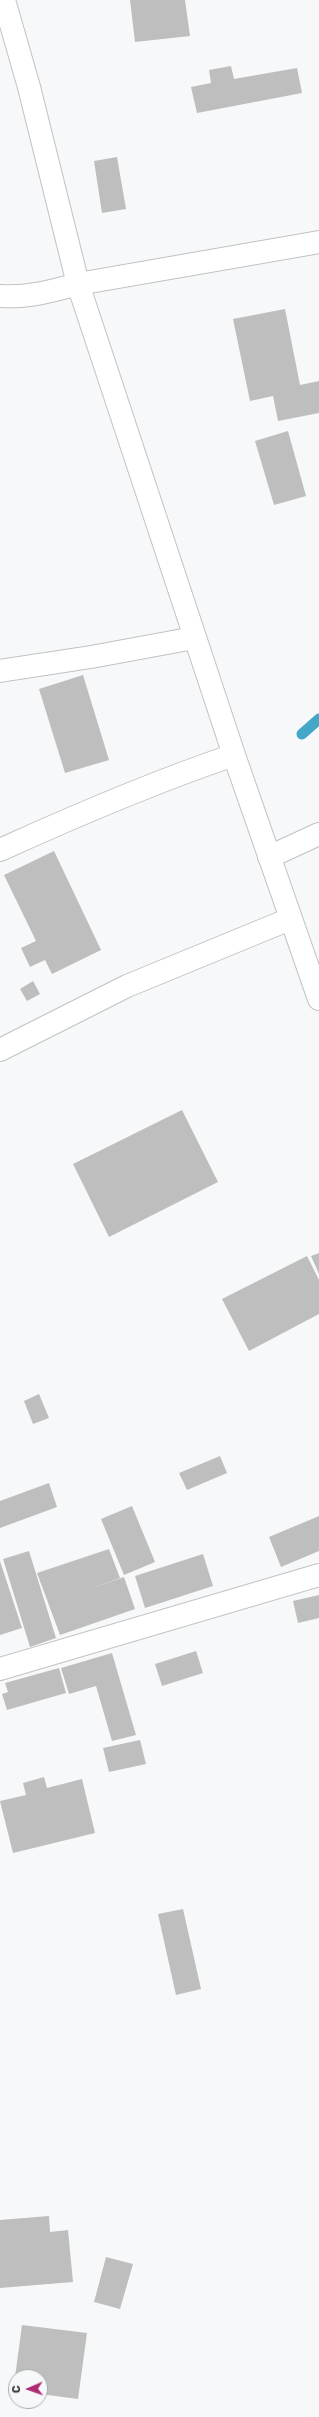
<!DOCTYPE html>
<html>
<head>
<meta charset="utf-8">
<style>
  body { margin:0 }
  #map { position:relative; width:319px; height:2417px; overflow:hidden; background:#f7f8f9; font-family:Rubik,sans-serif }
  canvas { display:block }
  .north { position:absolute; left:8px; top:2369px; width:40px; height:40px; box-sizing:border-box; background:#f7f8f9; border:1px solid #aaabab; border-radius:50%; rotate:268deg; font-size:11px; font-weight:700; line-height:16px; text-align:center; color:#363737 }
  .north::after { content:''; display:block; margin:auto; width:14px; height:18px; background:#af2a72; clip-path:polygon(50% 0,100% 100%,50% 72%,0 100%) }
</style>
</head>
<body>
<div id="map">
<canvas width="319" height="2417"></canvas>
<div class="north">С</div>
</div>
<script>
const g = document.querySelector('canvas').getContext('2d');
g.lineJoin = 'round';
function stroke(path, color, width, dash) {
  g.strokeStyle = color;
  g.lineWidth = width;
  g.lineCap = dash ? 'butt' : 'round';
  g.setLineDash(dash || []);
  g.stroke(path);
}
function fillPath(path, color) {
  g.fillStyle = color;
  g.fill(path, 'evenodd');
}
const stream = new Path2D(`
  M302,734L319,719`);
const building = new Path2D(`
  M130,0H185L190,36L135,42Z
  M231,66L234,79L297,68L302,93L197,113L191,87L211,83L209,70Z
  M117,157L126,209L102,213L94,161Z
  M285,309L300,385L319,381V413L278,421L273,396L250,401L233,319Z
  M288,431L306,496L274,505L255,441Z
  M83,675L109,760L65,773L39,689Z
  M54,851L101,950L52,974L45,960L30,967L21,948L36,941L4,875Z
  M33,981L40,994L27,1001L20,989Z
  M182,1110L218,1182L109,1237L73,1164Z
  M319,1253V1274L311,1256Z
  M307,1256L319,1280V1314L249,1351L222,1299Z
  M39,1394L49,1418L33,1424L24,1401Z
  M220,1456L227,1473L187,1490L179,1473Z
  M49,1483L57,1507L0,1528V1501Z
  M132,1506L155,1562L124,1575L101,1519Z
  M319,1516V1551L281,1567L269,1537Z
  M109,1549L120,1578L87,1590L124,1577L135,1609L60,1635L37,1573Z
  M29,1551L56,1638L30,1647L3,1559Z
  M203,1554L213,1586L145,1608L135,1576Z
  M0,1561L22,1628L0,1635Z
  M319,1595V1618L298,1623L293,1601Z
  M196,1651L203,1673L162,1686L155,1664Z
  M112,1653L136,1735L112,1741L96,1686L69,1694L61,1668Z
  M59,1668L66,1693L7,1710L2,1694L8,1692L5,1683Z
  M140,1740L146,1764L109,1772L103,1748Z
  M44,1777L47,1788L82,1779L95,1833L13,1853L0,1801L26,1795L23,1783Z
  M183,1909L201,1989L176,1995L158,1914Z
  M49,2216L50,2232L68,2230L73,2282L0,2288V2220Z
  M106,2257L133,2264L120,2309L94,2302Z
  M22,2325L87,2333L78,2399L40,2394V2377H15Z
  M15,2379H16V2391L14,2390Z`);
const minor = new Path2D(`
  M0,296C27,298 52,291 78,284L319,242
  M0,671L91,657L194,638
  M0,850C77,815 154,782 234,755
  M269,857L319,834
  M0,1050L127,986L290,919
  M0,1669L319,1575`);
const major = new Path2D(`
  M4,0L29,87L78,284L234,755L319,999`);
stroke(stream, '#44a7c7', 11);
fillPath(building, '#bebebf');
stroke(minor, '#c1c2c3', 24);
stroke(major, '#c1c2c3', 24);
stroke(minor, '#fff', 22);
stroke(major, '#fff', 22);
</script>
</body>
</html>
